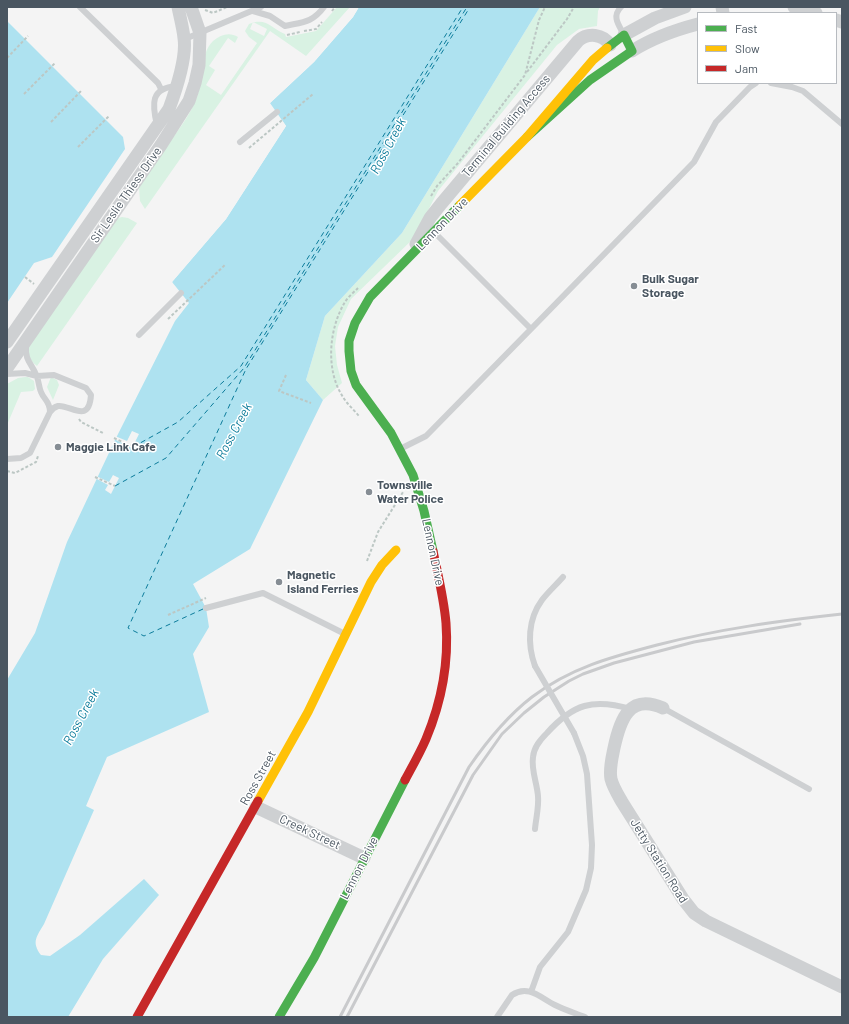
<!DOCTYPE html>
<html>
<head>
<meta charset="utf-8">
<style>
  body { margin:0 }
  #map { position:relative; width:849px; height:1024px; overflow:hidden; background:#f4f4f4; font-family:Barlow,sans-serif }
  canvas { display:block }
  .frame { position:absolute; inset:0; border:8px solid #4a5661; pointer-events:none }
  .legend { position:absolute; left:697px; top:12px; width:140px; height:72px; box-sizing:border-box; background:#fff; border:1px solid #b7bbc0; margin:0; padding:5px 7px; list-style:none; font-size:12px; color:#4a5661 }
  .legend li { display:flex; align-items:center; gap:8px; height:20px }
  .legend b { width:20px; border:1px solid #b7bbc0 }
</style>
</head>
<body>
<div id="map">
<canvas width="849" height="1024"></canvas>
<div class="frame"></div>
<ul class="legend">
<li><b style="height:5px;background:#4caf50"></b>Fast</li>
<li><b style="height:5px;background:#ffc107"></b>Slow</li>
<li><b style="height:5px;background:#c62828"></b>Jam</li>
</ul>
</div>
<script>
const g = document.querySelector('canvas').getContext('2d');
g.lineJoin = 'round';
function fillPath(path, color) {
  g.fillStyle = color;
  g.fill(path, 'evenodd');
}
function stroke(path, color, width, dash) {
  g.strokeStyle = color;
  g.lineWidth = width;
  g.lineCap = dash ? 'butt' : 'round';
  g.setLineDash(dash || []);
  g.stroke(path);
}
function drawText(font, color, halo, rows, align = 'center') {
  g.font = font + ' Barlow,sans-serif';
  g.lineWidth = 3;
  g.setLineDash([]);
  g.textBaseline = 'middle';
  g.strokeStyle = halo;
  g.fillStyle = color;
  for (const [text, x, y, turn = 0] of rows) {
    g.save();
    g.translate(x, y);
    g.rotate((+turn || 0) * Math.PI / 180);
    g.textAlign = isNaN(turn) ? turn : align;
    if (halo) g.strokeText(text, 0, 0);
    g.fillText(text, 0, 0);
    g.restore();
  }
}
const green = new Path2D(`
  M337,7H350L306,56L270,31L145,209L140,201L139,187C154,155 184,131 197,97C203,80 199,55 213,41C221,34 230,32 238,37L235,43L228,38L209,66L215,70L206,85L221,95L257,43L249,37L245,31L249,24C267,17 271,29 285,34L286,37L316,31ZM253,22L267,29L264,36L250,29Z
  M540,7H600L598,11L597,26L579,29L557,45L438,191L414,238L351,299L338,327L335,346L337,365L342,383L323,400L306,380L325,316L402,233Z
  M122,217L128,218L137,223L37,366C29,360 27,353 29,343L118,218Z
  M25,377H28L34,381L35,389L33,391L21,392L7,425V384L18,378Z
  M51,377L57,380L59,385L53,400L47,387Z`);
const water = new Path2D(`
  M359,7H540L402,233L325,316L306,380L323,400L250,549L193,584L206,608L209,627L193,654L209,712L107,757L86,806L94,810L44,924C37,936 31,942 41,955L50,956L80,935L144,879L159,895L103,959L68,1017H7V680L35,633L67,542L115,440L175,321L189,303L172,282L226,219L286,126L270,103L314,62L353,17Z
  M7,21L123,137L125,149L52,257L34,263L7,303Z`);
const pier = new Path2D(`
  M357,7H359L353,17L314,62L269,104V101L312,61L352,16Z
  M282,120L286,126L226,219L172,282L173,284L172,285L170,281L225,218L284,126L281,122Z
  M132,431L139,434L132,448L114,439L115,436L127,441Z
  M113,475L119,478L111,494L105,490L108,485L95,478L96,476L109,482Z`);
const ferry = new Path2D(`
  M133,447L178,422L241,366L463,7
  M115,486L166,458L244,368L467,7
  M203,609L144,636L128,628L246,369L470,7`);
const path = new Path2D(`
  M205,10L213,13L227,7
  M332,11L335,7
  M304,31L316,29L322,22
  M287,35L300,32
  M7,58L28,36
  M527,72L567,19L574,7
  M24,94L55,63
  M51,122L82,90
  M78,147L109,116
  M249,148L313,94
  M431,196L437,186L458,163L525,75L539,20L545,7
  M25,277L34,284
  M358,288C354,292 348,297 345,302C329,328 325,370 343,397C347,404 354,410 359,416
  M168,319L226,264
  M286,375L279,391L311,403
  M79,419L81,422L103,433
  M114,438L133,447
  M7,471L15,473L36,462L38,456
  M95,477L115,486
  M367,561L378,532L403,492
  M168,615L206,598`);
const lane = new Path2D(`
  M80,7L158,83L161,89
  M621,7C612,16 618,24 623,33
  M253,11L270,16L285,26C303,22 312,23 324,7
  M185,39L261,7
  M771,83L792,87L803,91L842,124
  M157,125C152,104 150,88 177,86
  M240,142L277,112
  M531,329L694,162L716,122L750,87L756,83
  M139,335L181,293
  M26,346C25,362 32,363 37,377C39,382 39,388 41,392C44,400 50,401 50,412
  M7,374L25,373L37,376L54,375L86,388L91,395C89,425 70,404 58,406C54,407 52,409 50,412L30,453L21,458L7,459
  M402,448L426,436L429,433L531,329L435,233
  M206,608L263,593L345,634
  M535,666C527,644 528,619 542,600C548,592 556,585 563,577
  M663,708L809,789
  M535,829C536,818 539,807 538,796C537,783 531,770 533,757C534,747 540,740 547,733C573,704 593,698 631,709
  M531,992L540,967L568,932L586,890L591,868L592,845L587,774L583,756L574,733
  M497,1017L512,995C528,984 541,998 555,1005C565,1010 575,1013 585,1017`);
const street = new Path2D(`
  M722,7L723,13
  M794,7L816,13
  M836,20L842,22
  M624,35L655,18L685,7
  M632,51C651,39 675,30 698,24
  M416,244L430,218L441,204L578,41C588,32 603,34 610,45
  M7,342L169,109C176,90 187,58 184,38C183,28 180,17 178,7
  M7,368L161,145L189,101L195,83L199,65L200,33L191,7
  M663,708C629,693 620,720 614,748C612,758 609,769 611,779C613,787 618,795 622,802L683,899L694,913L706,921L842,987
  M256,807L364,858`);
const fast = new Path2D(`
  M527,137L590,80L632,51L624,35L607,48
  M433,551L424,511L413,475L391,433L356,385L351,371L349,351V341L355,323L370,297L460,205
  M279,1017L314,958L405,780`);
const slow = new Path2D(`
  M460,205L527,137L593,60L607,48
  M258,801L308,712L371,582L382,565L396,550`);
const jam = new Path2D(`
  M405,780C412,767 420,753 426,739C441,703 449,663 446,623C444,599 438,575 433,551
  M137,1017L258,801`);
const rail = new Path2D(`
  M340,1017L469,767C487,741 506,717 532,697C570,668 611,657 657,645C719,629 778,621 842,614
  M347,1017L473,775L502,734L524,713L544,697L569,681L583,674L614,663L694,642L800,624`);
const laneBridge = new Path2D(`
  M535,666L574,733`);
const markers = [
  [634,286,4,"#868d94"],
  [58,447,4,"#868d94"],
  [369,492,4,"#868d94"],
  [279,582,4,"#868d94"]
];
const streetNames = [
  ["Terminal Building Access",506,126,-50],
  ["Sir Leslie Thiess Drive",126,195,-55],
  ["Lennon Drive",442,224,-46],
  ["Lennon Drive",433,552,78],
  ["Ross Street",258,778,-61],
  ["Creek Street",310,832,25],
  ["Jetty Station Road",659,861,58],
  ["Lennon Drive",359,868,-63]
];
const poiNames = [
  ["Bulk Sugar",642,279],
  ["Storage",642,293],
  ["Maggie Link Cafe",66,447],
  ["Townsville",377,485],
  ["Water Police",377,499],
  ["Magnetic",287,575],
  ["Island Ferries",287,589]
];
const waterNames = [
  ["Ross Creek",388,146,-62],
  ["Ross Creek",234,431,-62],
  ["Ross Creek",81,717,-62]
];
fillPath(green, '#d9f2e3');
fillPath(water, '#aee2f0');
fillPath(pier, '#f4f4f4');
stroke(ferry, '#0c7c9b', 1, [5, 4]);
stroke(path, '#bcc7c4', 2, [3, 2]);
stroke(lane, '#ced0d2', 6);
stroke(street, '#ced0d2', 13);
stroke(fast, '#4caf50', 9);
stroke(slow, '#ffc107', 9);
stroke(jam, '#c62828', 9);
stroke(rail, '#c9cacc', 3);
stroke(laneBridge, '#ced0d2', 6);
for (const [x, y, r, color] of markers) {
  const dot = new Path2D();
  dot.arc(x, y, r, 0, 2 * Math.PI);
  g.fillStyle = color;
  g.fill(dot);
  stroke(dot, '#fff', 1.5);
}
drawText('12px', '#4a5661', '#fff', streetNames);
drawText('bold 12px', '#4a5661', '#fff', poiNames, 'left');
drawText('italic 13px', '#0c7c9b', '#fff', waterNames);
</script>
</body>
</html>
